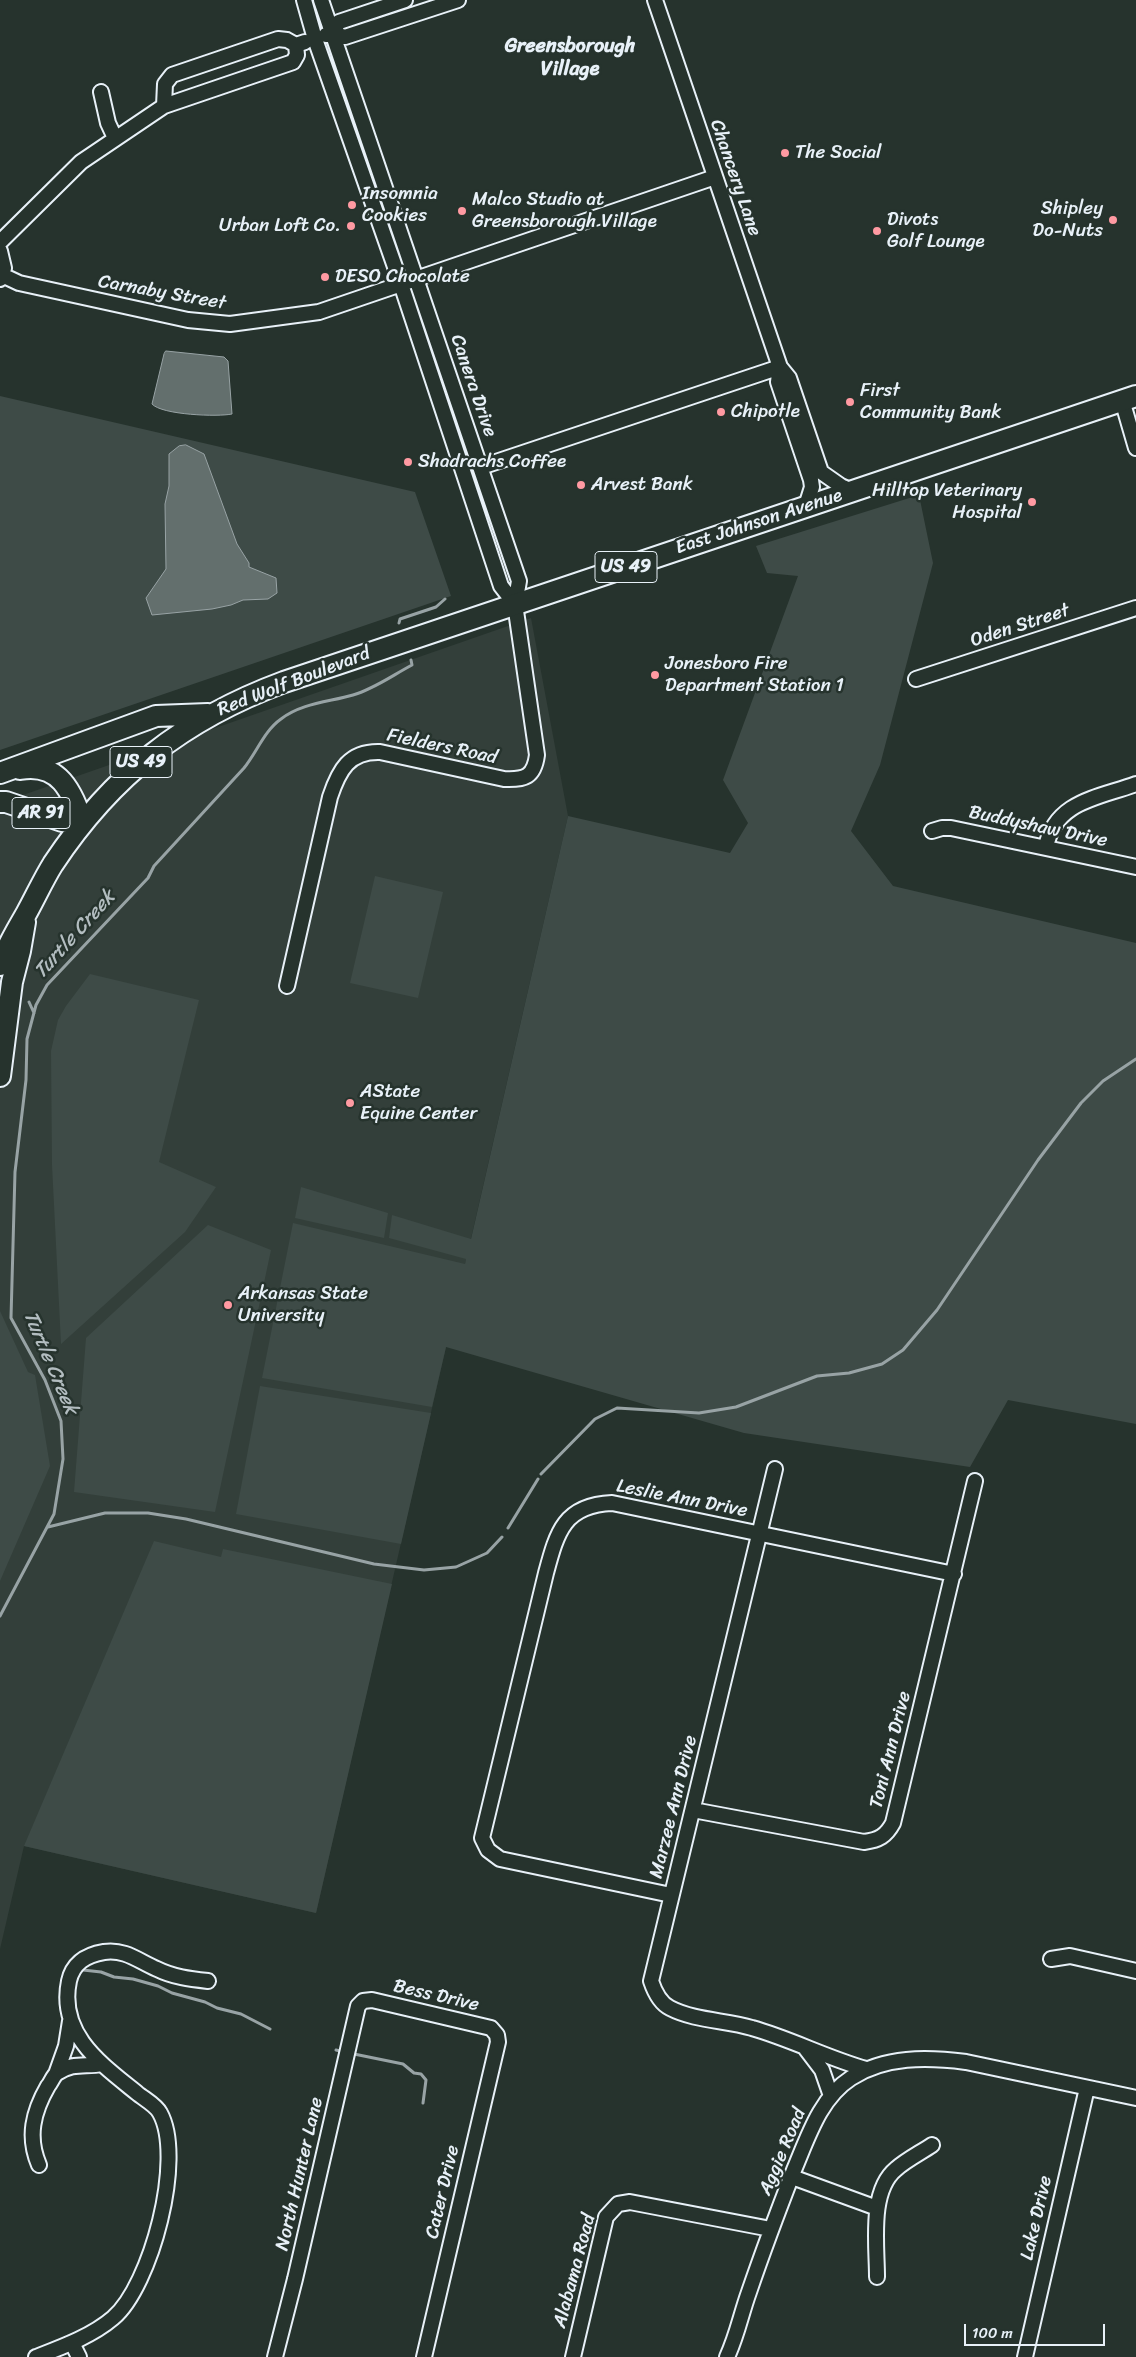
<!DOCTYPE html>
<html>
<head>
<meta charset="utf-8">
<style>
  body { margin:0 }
  #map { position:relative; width:1136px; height:2357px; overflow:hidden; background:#26332d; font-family:Sriracha,sans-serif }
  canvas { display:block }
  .scale { position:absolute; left:964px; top:2324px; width:141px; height:22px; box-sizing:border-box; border:2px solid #e8f1f8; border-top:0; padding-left:6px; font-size:15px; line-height:18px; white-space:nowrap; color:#e8f1f8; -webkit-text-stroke:4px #26332d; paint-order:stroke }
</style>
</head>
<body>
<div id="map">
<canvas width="1136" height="2357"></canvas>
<div class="scale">100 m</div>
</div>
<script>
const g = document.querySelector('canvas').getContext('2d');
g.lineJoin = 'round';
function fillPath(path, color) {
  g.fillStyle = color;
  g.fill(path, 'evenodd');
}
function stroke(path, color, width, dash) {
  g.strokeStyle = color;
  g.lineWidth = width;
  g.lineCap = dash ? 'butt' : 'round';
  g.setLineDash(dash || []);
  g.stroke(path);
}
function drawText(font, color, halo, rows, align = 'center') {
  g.font = font + ' Sriracha,sans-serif';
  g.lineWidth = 5;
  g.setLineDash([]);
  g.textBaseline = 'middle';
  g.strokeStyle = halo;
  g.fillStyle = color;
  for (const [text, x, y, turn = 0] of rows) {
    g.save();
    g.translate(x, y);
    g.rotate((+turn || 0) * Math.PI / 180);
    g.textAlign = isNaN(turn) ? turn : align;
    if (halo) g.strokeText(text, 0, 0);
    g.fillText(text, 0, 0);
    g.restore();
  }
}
const built = new Path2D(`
  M531,618L568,816L316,1913L24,1846L0,1949V803Z`);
const green = new Path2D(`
  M0,396L415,492L451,596L0,750Z
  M919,495L933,563L880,765L851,831L893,886L1136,943V1424L1008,1400L970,1467L744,1433L446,1347L432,1407L262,1378L293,1223L465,1264L466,1259L389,1238L392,1215L471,1239L568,816L730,853L748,823L723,780L798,576L767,573L756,546Z
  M375,876L443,892L418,998L350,983Z
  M90,974L199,1000L159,1162L216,1187L185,1232L61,1344L52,1165L51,1051L58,1020L66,1006Z
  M301,1187L388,1213L384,1238L295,1218Z
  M208,1225L271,1250L215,1512L74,1492L86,1338Z
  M0,1311L28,1372L35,1375L50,1466L0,1581Z
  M260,1386L431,1413L401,1544L236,1514Z
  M154,1541L221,1557L223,1549L392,1584L316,1913L24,1846Z`);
const water = new Path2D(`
  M166,351L224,357L228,361L232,414C218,417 162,415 152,404L164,354Z
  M186,445L204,454L237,544L249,563V567L276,578L277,593L268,599L243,600L231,605L212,609L152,615L146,598L166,569L165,504L169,486V454L179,446Z`);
const stream = new Path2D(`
  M399,623L400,619L436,607L445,599
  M29,1002L34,1013
  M541,1474L595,1419L617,1408L699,1413L736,1407L817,1376L849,1373L882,1364L903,1350L937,1310L1038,1160L1081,1103L1103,1081L1136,1059
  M48,1527L105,1513H148L186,1519L374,1564L424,1570L456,1567L487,1553L502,1537
  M508,1528L538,1479
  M0,1616L54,1514L63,1459L61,1421L45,1380L11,1318L15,1172L26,1080L27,1039L36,1005L47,985L148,878L154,866L244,768C257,752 264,731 281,719C302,703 329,702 353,695C374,689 393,675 412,665L411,660
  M83,1970L101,1972L114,1977L133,1979L158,1986L172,1993L205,2002L217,2008L241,2014L270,2029
  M336,2050L340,2051
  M354,2054L403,2064L414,2073L421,2074L426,2080L423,2103`);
const minor = new Path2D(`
  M304,0L315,39L401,284L501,586L515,604
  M332,33L339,22L405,0
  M326,35L332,33L345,37L458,0
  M101,92L108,123L115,138
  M164,106L165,84L172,75L278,39L287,40L296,45L305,42
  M0,242L81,162L164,106L293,62L297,55L296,45
  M0,251L4,268L0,279
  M2,275L19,283L188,320L230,324L319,312L715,177
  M1122,400L1136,448
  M481,467L780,367L655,0
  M806,506L812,487L811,480L778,382L780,367L789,378L821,472L841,486L852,491
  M916,679L1136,608
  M932,831L942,828H951L1136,867
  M1046,847C1055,801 1098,798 1136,784
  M287,986L330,797C339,770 349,751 380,752L504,779C525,780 534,777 537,755L515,604L519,581L321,0
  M775,1469L651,1981C655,1993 660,2003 670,2008C695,2021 726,2020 752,2028C791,2039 827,2058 866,2069
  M693,1810L864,1842C879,1840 886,1836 893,1823L975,1481
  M671,1895L500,1859L488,1850L482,1838L546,1573C557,1532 564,1505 612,1503L954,1574
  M1051,1959L1070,1956L1136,1971
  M806,2049L822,2070L831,2096
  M56,2074L66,2046L70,2021
  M39,2165C27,2137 33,2112 48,2086C51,2083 53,2076 57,2073C73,2062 85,2067 102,2064
  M792,2177L877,2208
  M877,2277C877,2245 869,2191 896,2169C906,2160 920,2153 932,2145
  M72,2343L79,2357
  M36,2357C62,2347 92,2336 113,2318C151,2286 185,2158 160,2113C156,2105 144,2099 137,2093C101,2064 58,2034 69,1981C73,1963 86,1955 104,1952C126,1949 138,1961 157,1969C173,1977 190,1979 208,1981
  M275,2357L295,2279L358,2006L363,2001L372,2000L491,2028L497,2035L498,2042L424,2357
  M573,2357L606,2217L618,2204L630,2202L771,2229
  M727,2357C737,2336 741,2314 749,2292C763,2251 778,2211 794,2170C808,2137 820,2098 851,2078C885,2056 927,2057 966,2062L1136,2098
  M1025,2357L1087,2088`);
const highway = new Path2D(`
  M20,769C60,762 71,791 83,823
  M0,773L156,716L208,714
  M0,802H6L62,821L83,823
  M0,965C7,946 16,931 26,914C35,898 43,880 53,864C112,775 184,719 284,682L1136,396
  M0,1076L12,982L20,951L25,922`);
const markers = [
  [785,153,5,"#ff9aa2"],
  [352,205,5,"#ff9aa2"],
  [462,211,5,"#ff9aa2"],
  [1113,220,5,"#ff9aa2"],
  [351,226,5,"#ff9aa2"],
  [877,231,5,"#ff9aa2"],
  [325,277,5,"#ff9aa2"],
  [850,402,5,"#ff9aa2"],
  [721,412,5,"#ff9aa2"],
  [408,462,5,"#ff9aa2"],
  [581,485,5,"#ff9aa2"],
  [1032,502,5,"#ff9aa2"],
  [655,675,5,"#ff9aa2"],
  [350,1103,5,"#ff9aa2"],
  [228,1305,5,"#ff9aa2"]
];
const shields = [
  [626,567,62],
  [141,762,62],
  [41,813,58]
];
const shieldNames = [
  ["US 49",626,567],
  ["US 49",141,762],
  ["AR 91",41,813]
];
const poiNames = [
  ["The Social",795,153],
  ["Insomnia",362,194],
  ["Cookies",362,216],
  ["Malco Studio at",472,200],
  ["Greensborough Village",472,222],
  ["Shipley",1103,209,"right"],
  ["Do-Nuts",1103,231,"right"],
  ["Divots",887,220],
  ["Golf Lounge",887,242],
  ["Urban Loft Co.",341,226,"right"],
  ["DESO Chocolate",335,277],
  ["First",860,391],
  ["Community Bank",860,413],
  ["Chipotle",731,412],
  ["Shadrachs Coffee",418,462],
  ["Arvest Bank",591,485],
  ["Hilltop Veterinary",1022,491,"right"],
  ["Hospital",1022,513,"right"],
  ["Jonesboro Fire",665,664],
  ["Department Station 1",665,686],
  ["AState",360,1092],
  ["Equine Center",360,1114],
  ["Arkansas State",238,1294],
  ["University",238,1316]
];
const streetNames = [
  ["Chancery Lane",735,178,71],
  ["Carnaby Street",162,293,10],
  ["Canera Drive",473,386,71],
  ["East Johnson Avenue",759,522,-18],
  ["Oden Street",1020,626,-18],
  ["Red Wolf Boulevard",294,682,-21],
  ["Fielders Road",442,747,12],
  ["Buddyshaw Drive",1038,827,12],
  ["Leslie Ann Drive",682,1499,11],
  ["Toni Ann Drive",891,1750,-76],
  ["Marzee Ann Drive",674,1807,-76],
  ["Bess Drive",436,1996,13],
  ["Aggie Road",783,2152,-67],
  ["North Hunter Lane",300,2174,-77],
  ["Cater Drive",443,2192,-77],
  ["Lake Drive",1037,2218,-77],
  ["Alabama Road",575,2271,-75]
];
const neighbourhoodNames = [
  ["Greensborough",570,47],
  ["Village",570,70]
];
const waterNames = [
  ["Turtle Creek",75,935,-48],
  ["Turtle Creek",50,1363,67]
];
fillPath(built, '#333f3a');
fillPath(green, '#3e4b47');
fillPath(water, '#636f6d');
stroke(water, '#98a3a5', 1);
stroke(stream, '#98a3a5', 3);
stroke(minor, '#e8f1f8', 18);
stroke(highway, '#e8f1f8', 24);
stroke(minor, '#26332d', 14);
stroke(highway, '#26332d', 20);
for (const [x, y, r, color] of markers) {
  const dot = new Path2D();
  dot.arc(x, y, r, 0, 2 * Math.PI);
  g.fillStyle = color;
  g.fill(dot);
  stroke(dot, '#26332d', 2);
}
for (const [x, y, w] of shields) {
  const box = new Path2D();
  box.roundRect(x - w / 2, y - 15.5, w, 31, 4);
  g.fillStyle = '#26332d';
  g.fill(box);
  stroke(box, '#e8f1f8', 1);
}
drawText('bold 18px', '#e8f1f8', null, shieldNames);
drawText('19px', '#e8f1f8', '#26332d', poiNames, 'left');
drawText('19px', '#e8f1f8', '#26332d', streetNames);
drawText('bold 20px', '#e8f1f8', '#26332d', neighbourhoodNames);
drawText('italic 20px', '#b3bdc0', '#26332d', waterNames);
</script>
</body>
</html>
